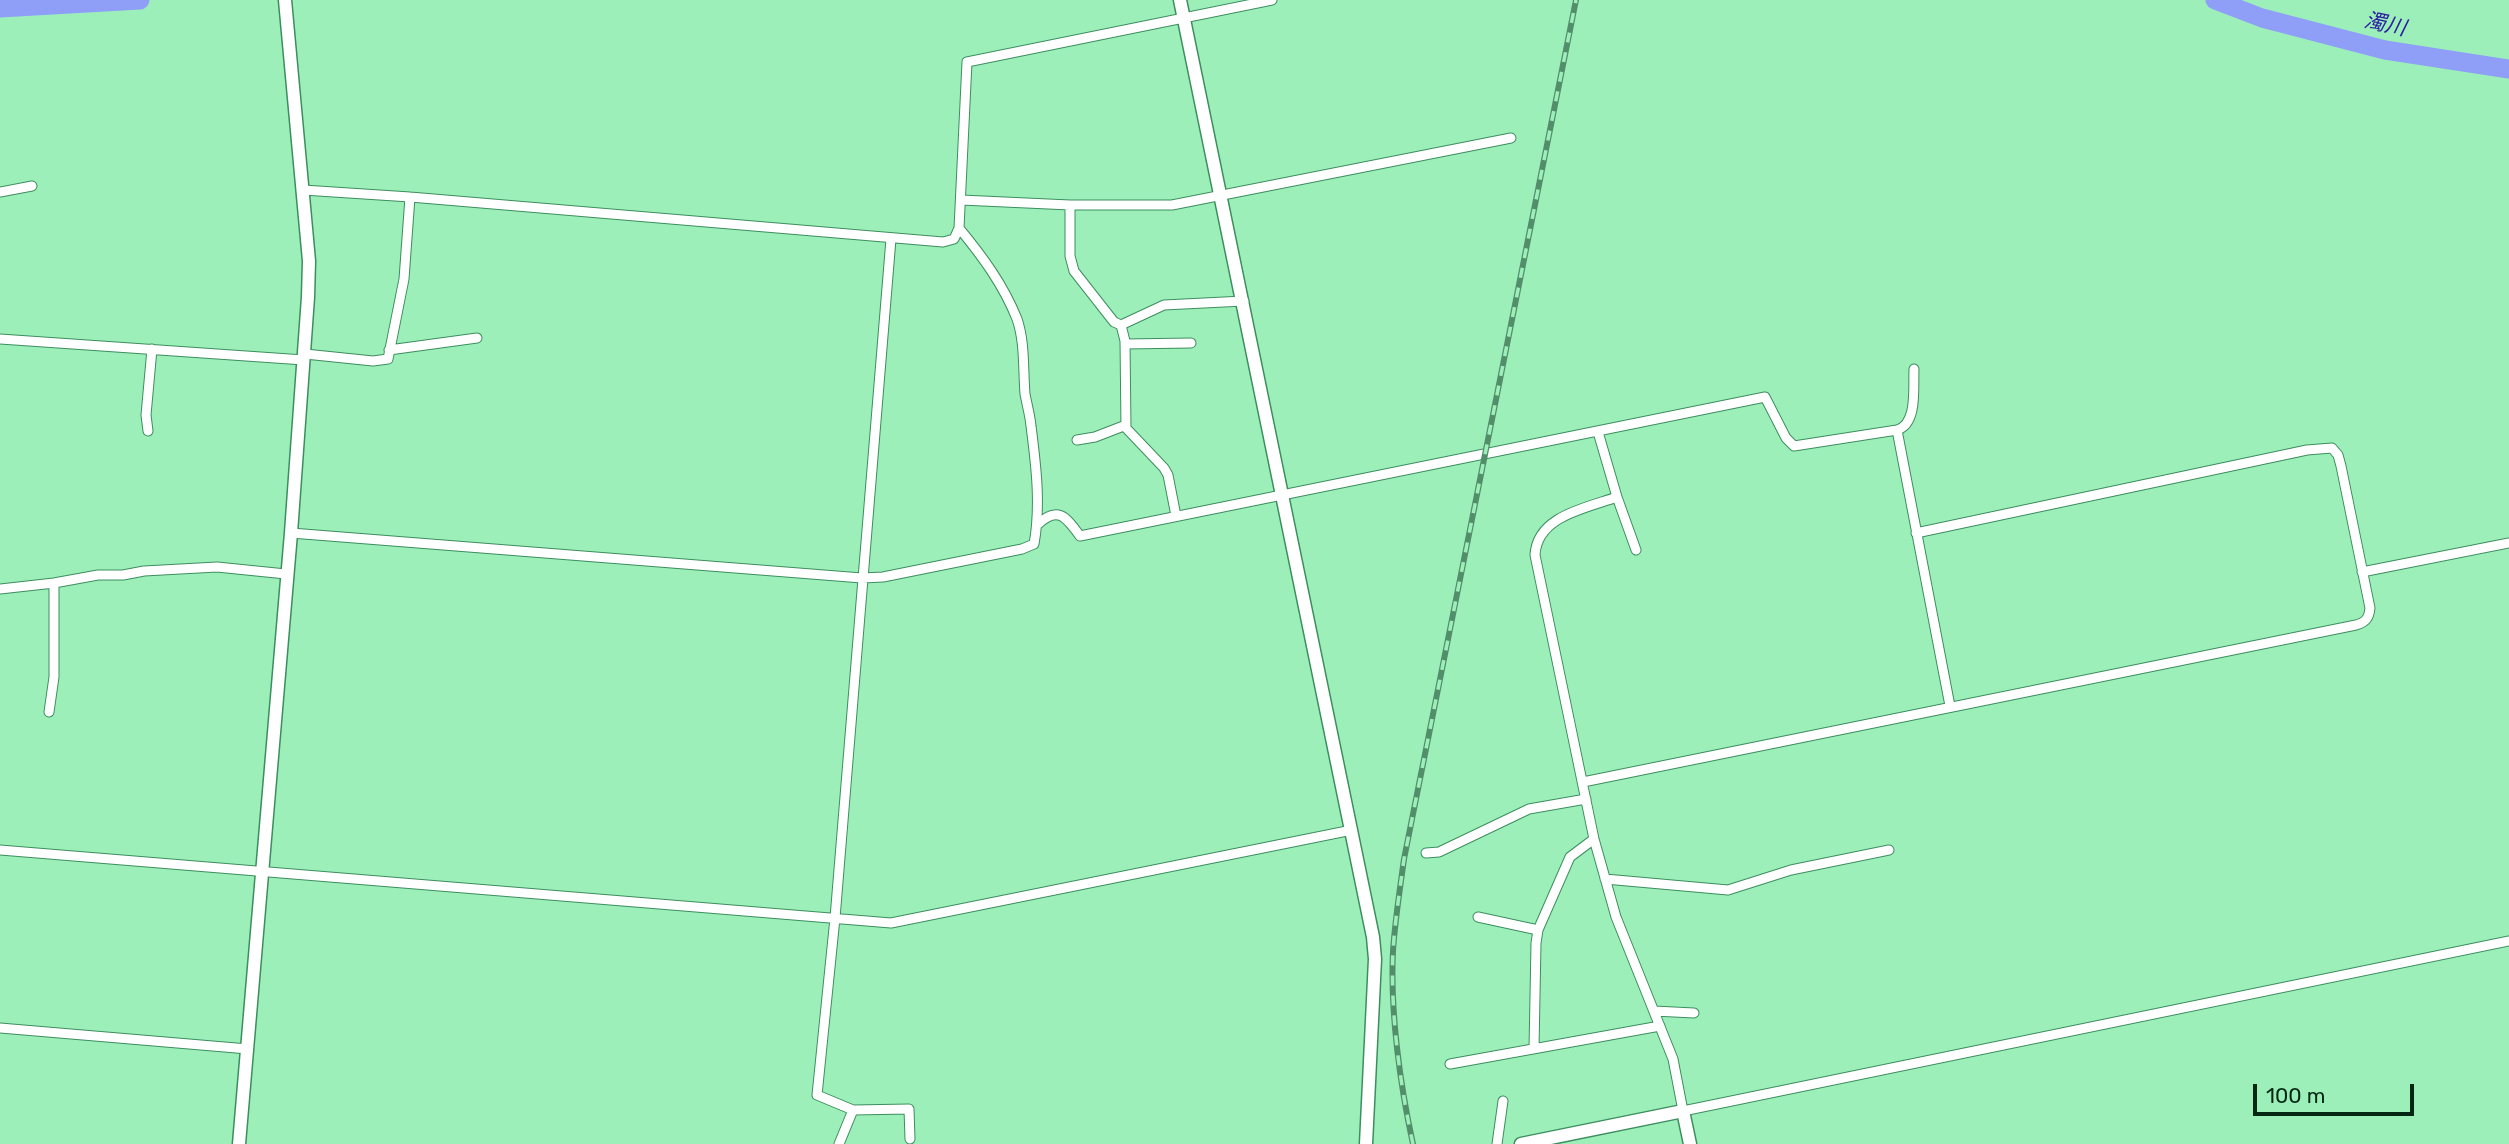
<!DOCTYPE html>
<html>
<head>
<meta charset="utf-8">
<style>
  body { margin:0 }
  #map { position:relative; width:2509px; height:1144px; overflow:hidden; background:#9defba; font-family:Rubik,sans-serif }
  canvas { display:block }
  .scale { position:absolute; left:2253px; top:1084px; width:161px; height:32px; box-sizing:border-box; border:4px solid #042714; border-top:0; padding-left:9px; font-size:21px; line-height:24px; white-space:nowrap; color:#042714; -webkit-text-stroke:5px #9defba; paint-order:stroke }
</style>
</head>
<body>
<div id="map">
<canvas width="2509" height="1144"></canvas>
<div class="scale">100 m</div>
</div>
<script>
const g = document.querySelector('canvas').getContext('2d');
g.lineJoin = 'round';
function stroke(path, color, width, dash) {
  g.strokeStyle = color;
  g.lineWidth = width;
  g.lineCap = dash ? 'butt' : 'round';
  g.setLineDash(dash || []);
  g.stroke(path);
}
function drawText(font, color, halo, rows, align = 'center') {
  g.font = font + ' Rubik,"Noto Sans JP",sans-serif';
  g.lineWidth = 7;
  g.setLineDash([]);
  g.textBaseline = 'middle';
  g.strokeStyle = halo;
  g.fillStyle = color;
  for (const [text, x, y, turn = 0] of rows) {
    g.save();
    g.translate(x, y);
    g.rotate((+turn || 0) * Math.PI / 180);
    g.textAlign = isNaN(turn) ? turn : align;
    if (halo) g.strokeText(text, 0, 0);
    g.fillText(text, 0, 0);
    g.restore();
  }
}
const river = new Path2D(`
  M2215,0L2262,18L2385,50L2509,69
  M0,8L140,0`);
const street = new Path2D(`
  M303,190L410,197L943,242L954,239L959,228L967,62L1272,0
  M0,192L32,186
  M961,200L1070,205H1172L1511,138
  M1070,205V256L1074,271L1114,322L1121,325L1164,305L1244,301
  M1121,325L1125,341L1126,428L1164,468L1168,475L1176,516
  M0,339L304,360
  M1125,344L1191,343
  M389,350L477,338
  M305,354L373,361L388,359L404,279L410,197
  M1897,430L1950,706
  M148,431L146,415L152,349
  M1598,432L1617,497C1586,508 1537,516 1535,555L1594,839L1616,917L1673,1059L1683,1111L2509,941
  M1077,440L1095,437L1126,425
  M1617,497L1636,550
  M1037,525C1058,505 1066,517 1080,536L1765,397L1786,438L1794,446L1897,430C1918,424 1913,387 1914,369
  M291,533L862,578L883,577L1022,549L1034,544C1041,505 1036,465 1031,426C1030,415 1027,405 1025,394C1023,369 1025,342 1017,319C1003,284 982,256 959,228
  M2362,572L2509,543
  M0,589L54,583L98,575H123L144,571L217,567L286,574
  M49,712L54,677V583
  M1583,782L2356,625C2366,622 2369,618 2370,608L2341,466L2338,455L2332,448L2307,450L1916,533
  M0,850L891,923L1352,830
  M1426,853L1439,852L1529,809L1586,799
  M1605,879L1728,890L1791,870L1889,850
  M1478,917L1538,930
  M1654,1011L1694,1013
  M0,1028L248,1049
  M1534,1049L1536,943L1538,930L1570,857L1594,839
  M1450,1064L1660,1026
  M853,1110L909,1109L910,1139
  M839,1144L853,1110L817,1095L835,918L891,239
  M1497,1144L1503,1101`);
const secondary = new Path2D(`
  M1180,0L1373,937L1375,959L1366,1144
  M239,1144L291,533L308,297L309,261L285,0
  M1521,1144L1683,1111L1690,1144`);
const rail = new Path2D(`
  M1413,1144C1400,1085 1390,1011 1393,951C1395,920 1400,889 1404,859L1576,0`);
const waterNames = [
  ["濁川",2385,25,12]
];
stroke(river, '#8f9ff8', 19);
stroke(street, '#3c8e5e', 11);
stroke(secondary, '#3c8e5e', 15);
stroke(street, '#fff', 9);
stroke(secondary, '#fff', 12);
stroke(rail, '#538e6a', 6);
stroke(rail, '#9defba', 3.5, [10]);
drawText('italic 21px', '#2b20a1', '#9defba', waterNames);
</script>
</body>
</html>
